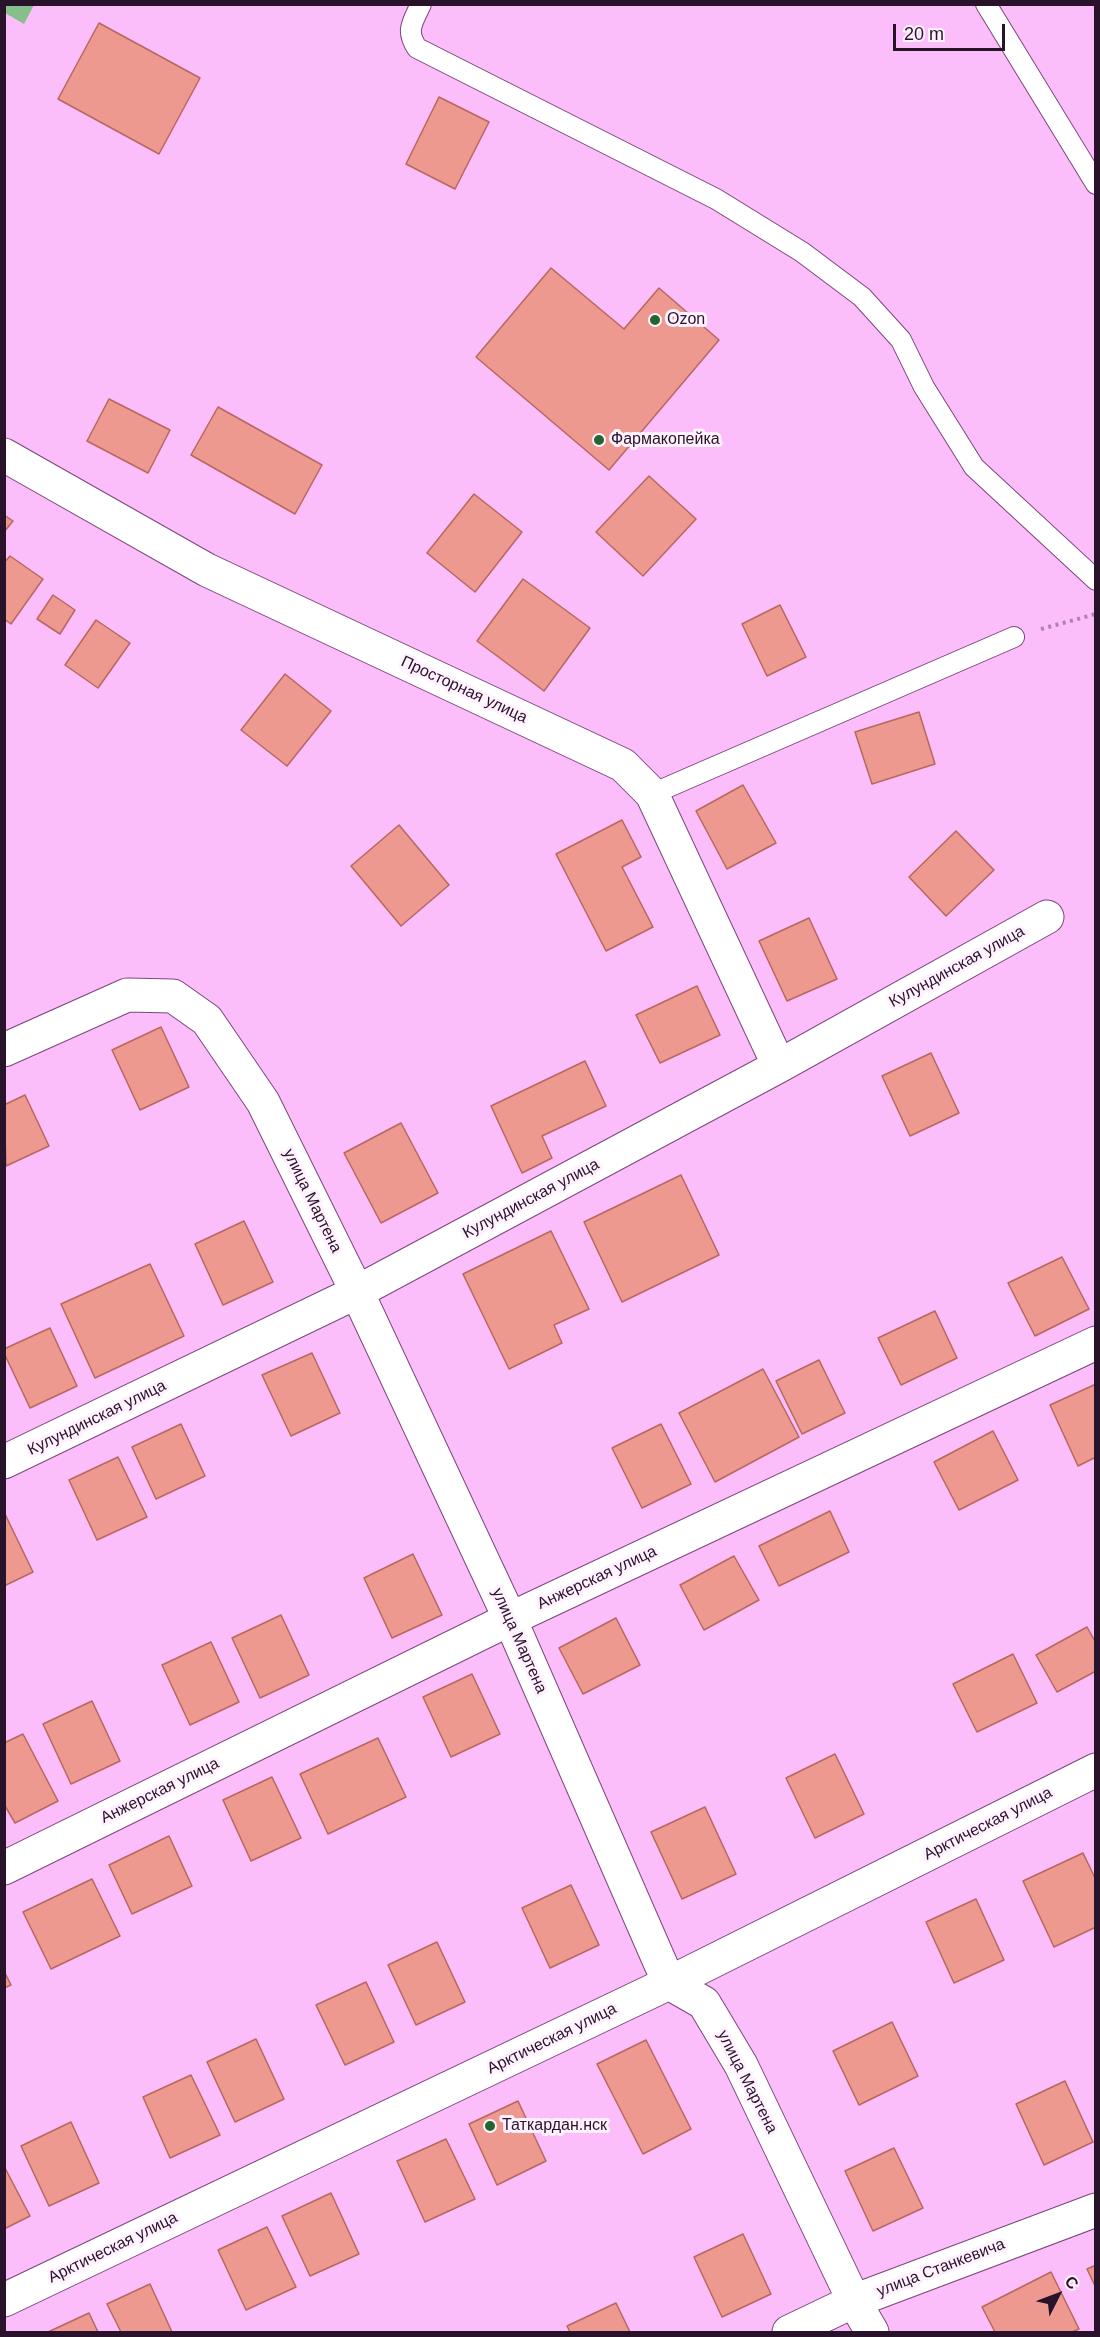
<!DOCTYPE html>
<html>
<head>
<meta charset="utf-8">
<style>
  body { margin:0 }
  #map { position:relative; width:1100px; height:2337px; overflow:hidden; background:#fbbefa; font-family:Arial,sans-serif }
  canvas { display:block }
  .frame { position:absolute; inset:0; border:6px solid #29132a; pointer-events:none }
  .north { position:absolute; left:1028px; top:2265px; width:60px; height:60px; -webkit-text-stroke:4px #fff2fe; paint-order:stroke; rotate:48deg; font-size:16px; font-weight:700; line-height:24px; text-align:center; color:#29132a }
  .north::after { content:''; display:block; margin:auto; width:21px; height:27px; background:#29132a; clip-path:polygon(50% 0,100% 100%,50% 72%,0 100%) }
  .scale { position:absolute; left:893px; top:24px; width:112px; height:27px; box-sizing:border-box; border:3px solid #29132a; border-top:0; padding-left:8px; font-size:18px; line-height:21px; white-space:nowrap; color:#29132a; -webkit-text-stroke:4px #fff2fe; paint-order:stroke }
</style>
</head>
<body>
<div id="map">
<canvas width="1100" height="2337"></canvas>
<div class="frame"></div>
<div class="north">С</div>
<div class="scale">20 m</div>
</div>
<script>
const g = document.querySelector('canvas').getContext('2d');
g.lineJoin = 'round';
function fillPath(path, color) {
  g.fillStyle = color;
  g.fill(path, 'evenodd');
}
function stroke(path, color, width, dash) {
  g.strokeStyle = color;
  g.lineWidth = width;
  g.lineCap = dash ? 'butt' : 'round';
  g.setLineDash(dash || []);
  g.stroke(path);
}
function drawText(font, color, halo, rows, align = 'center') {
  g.font = font + ' Arial,sans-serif';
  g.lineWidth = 6;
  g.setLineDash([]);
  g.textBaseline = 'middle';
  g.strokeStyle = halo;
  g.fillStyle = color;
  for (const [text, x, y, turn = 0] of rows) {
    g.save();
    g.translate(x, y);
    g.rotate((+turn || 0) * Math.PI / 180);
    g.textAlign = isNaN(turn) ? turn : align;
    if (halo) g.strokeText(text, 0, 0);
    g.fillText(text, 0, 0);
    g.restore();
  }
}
const green = new Path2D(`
  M4,5L5,4L34,5L24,24L5,13Z`);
const building = new Path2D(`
  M99,23L200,78L159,154L58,99Z
  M439,97L489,122L455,189L406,164Z
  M551,268L624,329L659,288L719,340L609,470L476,357Z
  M109,399L170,430L148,473L87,441Z
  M218,407L322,465L295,514L191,455Z
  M649,476L696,519L643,576L596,532Z
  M474,494L522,532L475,592L427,553Z
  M4,515L13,521L4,532Z
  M10,556L43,579L11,624L4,619V563Z
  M523,579L590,628L544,691L477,641Z
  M53,595L75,610L60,634L37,619Z
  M780,605L806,657L767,676L742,624Z
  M96,620L130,643L98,688L65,665Z
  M285,674L331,711L287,766L241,730Z
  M919,712L935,764L872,784L855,732Z
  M743,785L776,843L727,869L696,811Z
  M622,820L641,857L622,867L653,927L606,951L556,854Z
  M399,825L449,885L401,926L351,866Z
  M956,831L994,870L946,916L909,877Z
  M809,918L837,979L787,1001L759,941Z
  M697,986L720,1035L660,1063L636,1015Z
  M161,1027L189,1087L140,1110L112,1050Z
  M931,1053L959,1113L910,1136L882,1076Z
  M585,1061L606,1106L542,1136L552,1158L522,1173L491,1106Z
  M25,1095L49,1146L6,1166L4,1105Z
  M401,1123L438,1193L381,1223L344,1153Z
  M681,1175L719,1255L622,1302L584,1222Z
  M244,1221L273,1282L223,1305L195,1244Z
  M551,1231L589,1309L554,1325L562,1343L509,1369L463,1274Z
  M1062,1257L1089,1309L1035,1336L1008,1283Z
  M150,1264L184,1336L95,1378L61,1304Z
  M935,1311L957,1358L901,1385L878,1338Z
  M50,1328L77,1386L30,1408L4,1353V1349Z
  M312,1353L340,1413L291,1436L262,1375Z
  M819,1360L845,1413L802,1434L776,1381Z
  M763,1369L799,1437L715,1482L679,1413Z
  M1096,1384V1457L1078,1466L1050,1405Z
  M181,1424L205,1476L156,1499L132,1447Z
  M661,1424L691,1484L642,1508L612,1448Z
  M993,1431L1018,1480L959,1510L934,1462Z
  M118,1457L147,1517L97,1540L69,1480Z
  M830,1511L849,1552L779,1586L759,1546Z
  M4,1512L33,1572L4,1586Z
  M413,1554L442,1615L392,1638L364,1578Z
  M734,1556L759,1600L704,1630L680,1585Z
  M281,1615L309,1675L260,1698L232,1638Z
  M616,1618L640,1665L583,1694L559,1648Z
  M1087,1627L1096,1643V1671L1057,1692L1036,1655Z
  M211,1642L239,1702L190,1725L162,1665Z
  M1013,1654L1037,1703L977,1732L953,1684Z
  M472,1674L500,1734L451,1757L423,1697Z
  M92,1701L120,1761L71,1784L43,1724Z
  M23,1734L58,1801L15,1823L4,1804V1743Z
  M378,1738L406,1797L328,1834L300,1774Z
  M835,1754L864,1814L815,1838L786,1778Z
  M272,1777L301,1838L251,1861L223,1800Z
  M705,1807L736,1874L682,1899L651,1832Z
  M169,1836L192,1886L132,1914L109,1865Z
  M1083,1853L1096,1880V1927L1054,1947L1023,1881Z
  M92,1879L120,1936L51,1969L23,1912Z
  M571,1885L599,1945L550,1968L522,1908Z
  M976,1899L1004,1960L954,1983L926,1922Z
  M437,1942L465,2002L416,2025L388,1965Z
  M4,1971L11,1985L4,1988Z
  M366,1982L394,2042L345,2065L316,2005Z
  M892,2022L918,2076L859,2105L833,2051Z
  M256,2039L284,2099L235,2122L207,2062Z
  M646,2040L691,2129L643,2154L597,2064Z
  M191,2075L220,2135L170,2158L143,2097Z
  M1065,2081L1093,2142L1044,2165L1016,2104Z
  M518,2101L546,2161L497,2185L469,2124Z
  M71,2122L99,2183L49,2206L21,2146Z
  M446,2139L475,2199L425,2222L397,2161Z
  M894,2148L923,2208L873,2231L845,2171Z
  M4,2166L30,2216L4,2229Z
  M331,2193L359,2254L310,2276L282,2216Z
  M267,2227L296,2287L246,2310L218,2250Z
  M743,2234L771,2294L722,2317L694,2257Z
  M1096,2265V2288L1087,2269Z
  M1051,2272L1079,2329L1072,2332H995L982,2307Z
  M150,2284L172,2332H121L107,2304Z
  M616,2303L630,2332H570L567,2326Z
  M89,2313L98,2332H48Z`);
const path = new Path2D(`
  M1041,629L1096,614`);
const service = new Path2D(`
  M421,4C413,22 405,30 417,48L716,199L802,252L862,297L901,340L924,387L974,467L1096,580
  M986,4L1096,184
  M652,794L1014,637`);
const minor = new Path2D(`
  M4,455L207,570L623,765L652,794L779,1066
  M4,1050L127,995L173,996L207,1020L263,1102L357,1292L510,1619L669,1983L704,2003L741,2065L854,2301L872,2332
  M4,1462L357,1292L779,1066L1047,917
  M4,1868L510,1619L1096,1343
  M4,2300L669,1983L1096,1770
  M789,2332L854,2301L1096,2210`);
const markers = [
  [655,320,6,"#24652f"],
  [599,440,6,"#24652f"],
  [490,2126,6,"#24652f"]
];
const poiNames = [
  ["Ozon",667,320],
  ["Фармакопейка",611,440],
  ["Таткардан.нск",502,2126]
];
const streetNames = [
  ["Просторная улица",464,690,25],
  ["Кулундинская улица",957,967,-29],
  ["Кулундинская улица",531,1199,-28],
  ["улица Мартена",312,1201,64],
  ["Кулундинская улица",97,1418,-26],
  ["Анжерская улица",597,1578,-25],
  ["улица Мартена",519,1641,66],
  ["Анжерская улица",160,1791,-26],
  ["Арктическая улица",988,1824,-27],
  ["Арктическая улица",552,2039,-26],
  ["улица Мартена",747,2082,63],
  ["Арктическая улица",113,2248,-26],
  ["улица Станкевича",941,2268,-21]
];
fillPath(green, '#86bf8b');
fillPath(building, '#ee998f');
stroke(building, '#b7675e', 1.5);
stroke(service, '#7b467c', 22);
stroke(minor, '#7b467c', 35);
stroke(path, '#b181b0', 4, [3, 4.5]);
stroke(service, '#fff', 20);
stroke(minor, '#fff', 33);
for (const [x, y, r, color] of markers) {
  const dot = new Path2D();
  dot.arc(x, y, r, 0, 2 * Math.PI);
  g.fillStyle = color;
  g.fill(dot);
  stroke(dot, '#fff2fe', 2);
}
drawText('16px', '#29132a', '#fff2fe', poiNames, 'left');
drawText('16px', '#29132a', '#fff2fe', streetNames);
</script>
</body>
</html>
